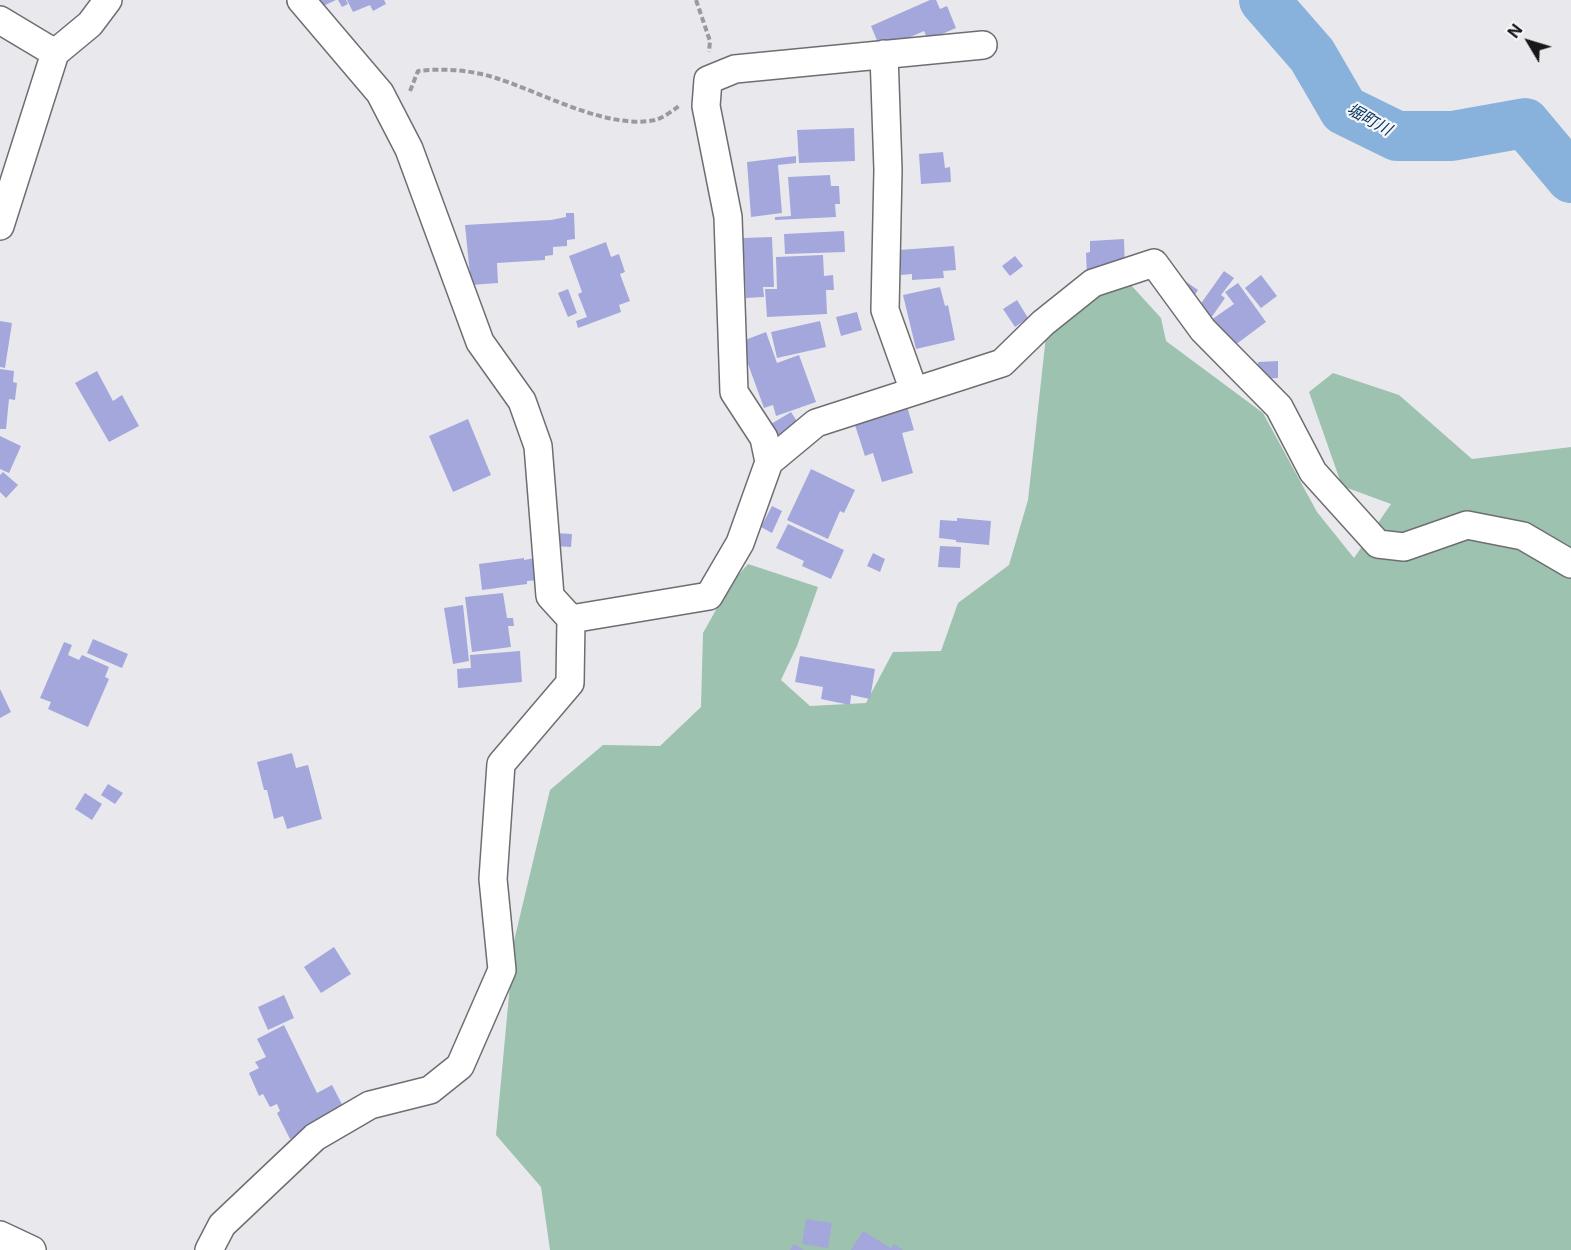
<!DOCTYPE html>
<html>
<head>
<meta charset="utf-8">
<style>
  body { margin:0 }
  #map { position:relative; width:1571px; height:1250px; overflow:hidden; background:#e9e9ed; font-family:Inter,sans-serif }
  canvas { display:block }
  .north { position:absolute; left:1499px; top:12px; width:60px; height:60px; -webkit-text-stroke:4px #f6f6fa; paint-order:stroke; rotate:308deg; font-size:16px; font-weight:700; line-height:24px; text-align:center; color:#171718 }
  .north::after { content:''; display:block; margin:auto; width:21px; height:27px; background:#171718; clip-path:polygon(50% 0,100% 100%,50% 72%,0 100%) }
</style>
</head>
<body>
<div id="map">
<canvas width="1571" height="1250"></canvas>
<div class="north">N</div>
</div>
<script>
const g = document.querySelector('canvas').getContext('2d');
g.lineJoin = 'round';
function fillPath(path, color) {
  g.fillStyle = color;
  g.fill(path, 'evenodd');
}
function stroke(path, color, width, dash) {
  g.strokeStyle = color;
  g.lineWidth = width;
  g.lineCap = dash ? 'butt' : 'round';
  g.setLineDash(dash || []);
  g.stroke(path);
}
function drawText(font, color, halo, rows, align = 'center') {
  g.font = font + ' Inter,"Noto Sans JP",sans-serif';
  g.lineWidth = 4.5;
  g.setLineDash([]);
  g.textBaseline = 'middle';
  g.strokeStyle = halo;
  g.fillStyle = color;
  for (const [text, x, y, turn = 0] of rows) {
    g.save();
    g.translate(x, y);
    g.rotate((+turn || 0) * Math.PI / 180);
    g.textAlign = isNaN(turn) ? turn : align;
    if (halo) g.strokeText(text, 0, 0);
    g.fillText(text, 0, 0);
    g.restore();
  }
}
const green = new Path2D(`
  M1130,284L1161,318L1166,341L1263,413L1317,512L1354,558L1391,504L1342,486L1309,392L1333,373L1399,395L1472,459L1571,447V1250H550L541,1187L496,1135L514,941L550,790L603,745L660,746L701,707L703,633L731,583L748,564L818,587L797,646L781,680L810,706L866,703L893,652L941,651L958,603L1009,565L1028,500L1046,336L1087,299Z`);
const river = new Path2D(`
  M1264,0L1312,55L1344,110L1397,136H1452L1525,123L1571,178`);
const building = new Path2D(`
  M315,0H336L319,8Z
  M338,0H346L348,4L342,7Z
  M347,0H384L386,4L373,11L370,5L353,12Z
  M930,0H936L940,9L947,6L956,28L928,40L924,31L881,50L871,26Z
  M854,128L855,161L799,163L797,130Z
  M943,152L945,168L950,167L951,182L921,184L919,154Z
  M796,156V163L778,165L782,213L751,217L747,162Z
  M830,175L831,186H839L840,204H835L836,217L775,220V217L791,216L788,177Z
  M566,213H574L575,239L567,240V246L553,247V255L545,256V260L497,263L498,283L471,285L465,225L551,220L566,217Z
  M844,231L845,252L785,254L784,234Z
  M772,237L774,287H763L764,297L746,298L743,238Z
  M1124,239L1125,274L1087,276L1086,253L1090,252V241Z
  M606,242L611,257L619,254L625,272L620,274L630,301L619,305L621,312L578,328L576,321L587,317L578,294L582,292L569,256Z
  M954,246L956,270L943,271L944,278L912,280V274L901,275L899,250Z
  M823,255L824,276L833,275L834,290H826L827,314L767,317L765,289H777L776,257Z
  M1015,256L1023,266L1010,276L1002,266Z
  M1224,271L1234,278L1221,295L1225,298L1211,318L1197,309Z
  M1261,275L1277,296L1261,308L1245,288Z
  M1178,276L1198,290L1191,301Z
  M1238,283L1266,322L1231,348L1211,320L1234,304L1225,292Z
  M940,287L945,306L948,305L955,340L916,349L903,295Z
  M568,289L577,313L568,317L558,293Z
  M1017,300L1028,318L1015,327L1003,309Z
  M857,312L862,330L841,336L836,317Z
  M0,321L12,323L5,368L0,367Z
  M820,321L826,347L777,358L771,332Z
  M766,332L777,363L799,355L816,402L776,416L773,405L764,408L740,342Z
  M1278,361V378L1259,379L1258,362Z
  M0,369L14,371L13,382L17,383L15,400L9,399L6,429H0Z
  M97,371L113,401L122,395L139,426L109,442L75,383Z
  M906,403L914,430L902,433L913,473L882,482L873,453L865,456L853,419Z
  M791,412L798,423L779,435L771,424Z
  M468,419L491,475L453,492L429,436Z
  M0,436L21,446L9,473L0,469Z
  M811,469L855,490L844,513L840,511L828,539L787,520Z
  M3,472L18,485L6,498L0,492V475Z
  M772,506L782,511L772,533L761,527Z
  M957,518L991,521L989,545L956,542V540L939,538L940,520L957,521Z
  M788,524L844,550L831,579L802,566L804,561L776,548Z
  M556,533L572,534L571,547L555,546Z
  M940,546L961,547L960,568L938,567Z
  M873,553L885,559L880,572L867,566Z
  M524,558V560L535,558L538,580L527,581V584L482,590L479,564Z
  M503,593L507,618H513L514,626H508L511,647L472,652L465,597Z
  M463,605L469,661L453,664L444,608Z
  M93,639L128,654L122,668L87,653Z
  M64,642L72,645L68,655L79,660L82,655L109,667L105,677L109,679L88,727L48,709L51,702L40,698Z
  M520,651L522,682L458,688L457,669L471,668L470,655Z
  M800,656L875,669L870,699L851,695L850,705L821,699L823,687L795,682Z
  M0,689L11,712L0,718Z
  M292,753L296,768L308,765L322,819L287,829L283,816L274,819L267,790H264L257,762Z
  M108,784L123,793L115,804L101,795Z
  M85,793L102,804L92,820L75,809Z
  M334,947L351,974L321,993L304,967Z
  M284,995L294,1018L268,1030L258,1007Z
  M284,1025L317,1093L332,1085L346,1112L290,1139L277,1113L280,1111L277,1104L270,1107L263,1094L259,1096L249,1073L259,1068L255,1062L266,1057L257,1039Z
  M806,1219L832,1223L828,1248L802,1244Z
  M863,1231L891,1248L894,1244L903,1250H851Z
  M794,1244L804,1250H790Z`);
const path = new Path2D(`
  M696,0L710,41L709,52
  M410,91L418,71C444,68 471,70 496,78C541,92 607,130 655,120C663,118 672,111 679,106`);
const street = new Path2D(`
  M301,0L380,93L409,149L480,342L522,401L538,446L550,596L571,619L709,596L740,543L769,462L764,438L734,392L728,217L706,106L708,80L735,69L983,45
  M0,20L55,53
  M884,54L888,170L885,310L914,391
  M0,226L55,53L90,24L108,0
  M769,462L816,423L1002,363L1043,323L1093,283L1154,263L1203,330L1279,407L1313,472L1378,544L1404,547L1467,525L1523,536L1571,564
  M0,1235L32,1250
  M209,1250L222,1225L315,1137L370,1105L430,1090L460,1066L502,970L493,879L501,764L570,683L571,619`);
const waterNames = [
  ["堀町川",1369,120,29]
];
fillPath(green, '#9dc2af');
stroke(river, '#88b2dc', 50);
fillPath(building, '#a3a7dc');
stroke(street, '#6e6e72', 30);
stroke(path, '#9a9a9d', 4, [6, 3]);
stroke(street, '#fff', 27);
drawText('italic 16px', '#083860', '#f6f6fa', waterNames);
</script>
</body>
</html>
